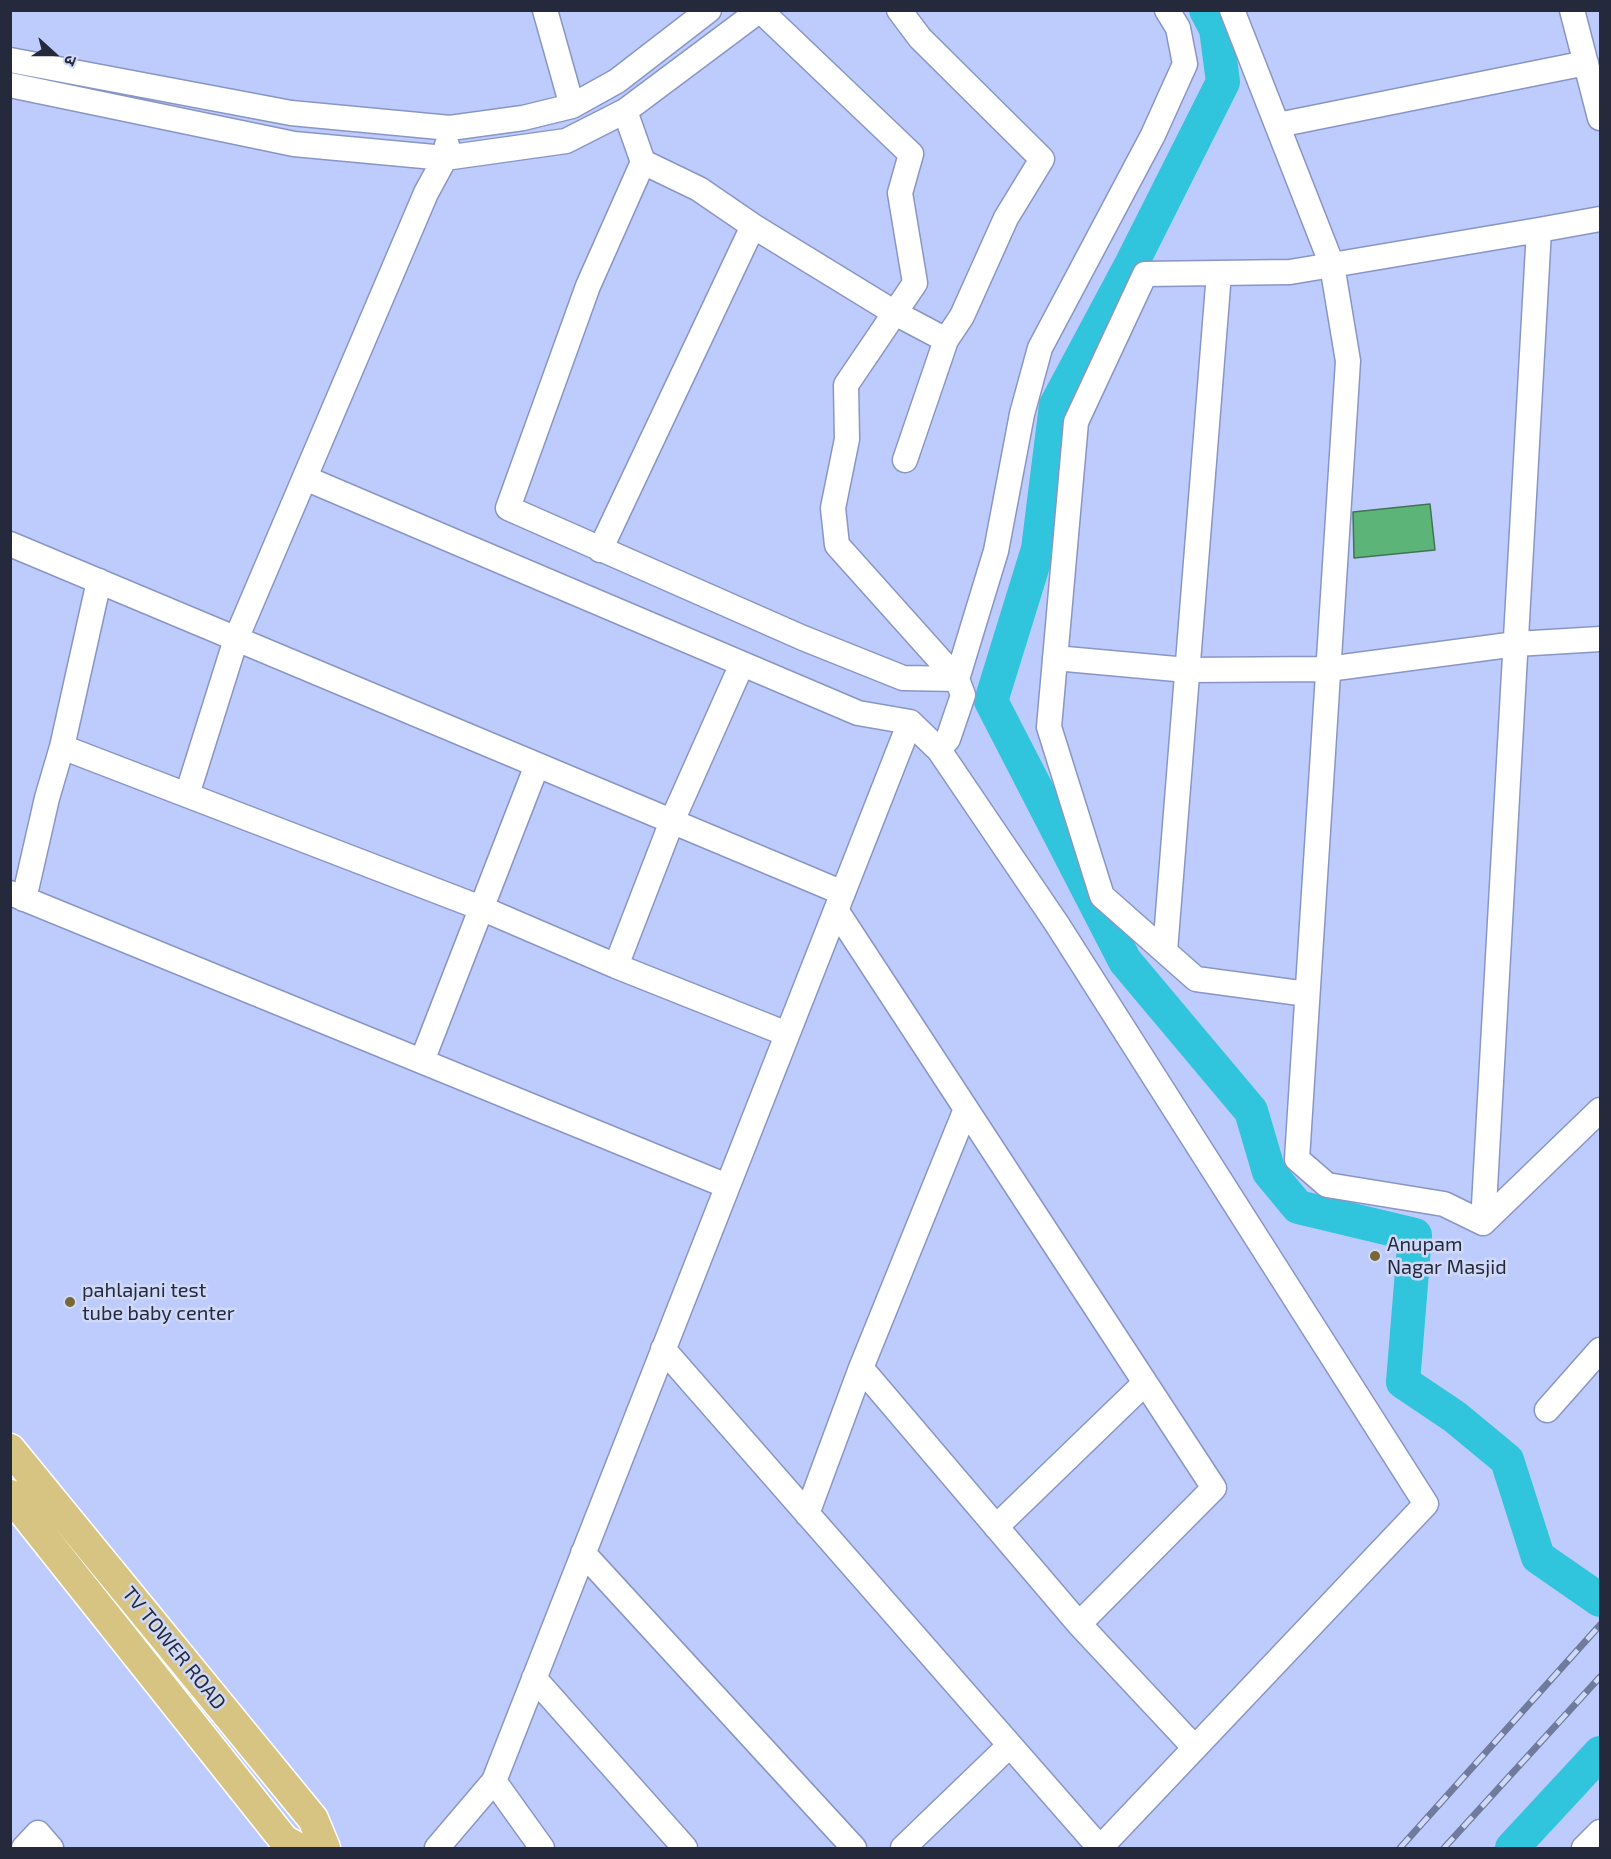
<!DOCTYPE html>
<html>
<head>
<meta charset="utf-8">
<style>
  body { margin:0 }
  #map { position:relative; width:1611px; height:1859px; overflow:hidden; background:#bdccfd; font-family:"Exo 2","Noto Sans Devanagari",sans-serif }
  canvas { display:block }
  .frame { position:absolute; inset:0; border:12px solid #24293c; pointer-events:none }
  .north { position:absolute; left:24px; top:24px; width:60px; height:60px; -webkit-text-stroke:4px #d0daf8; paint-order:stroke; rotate:111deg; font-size:16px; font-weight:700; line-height:24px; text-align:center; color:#24293c }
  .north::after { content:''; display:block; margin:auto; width:21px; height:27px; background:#24293c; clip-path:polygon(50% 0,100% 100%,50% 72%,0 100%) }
</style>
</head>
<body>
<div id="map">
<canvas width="1611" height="1859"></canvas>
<div class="frame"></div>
<div class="north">उ</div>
</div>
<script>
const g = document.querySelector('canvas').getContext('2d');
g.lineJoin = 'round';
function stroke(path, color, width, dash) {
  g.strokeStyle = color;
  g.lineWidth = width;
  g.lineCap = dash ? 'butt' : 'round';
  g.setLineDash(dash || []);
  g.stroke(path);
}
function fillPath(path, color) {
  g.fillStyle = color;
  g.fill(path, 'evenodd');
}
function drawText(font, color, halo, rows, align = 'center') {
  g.font = font + ' "Exo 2",sans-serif';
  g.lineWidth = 5;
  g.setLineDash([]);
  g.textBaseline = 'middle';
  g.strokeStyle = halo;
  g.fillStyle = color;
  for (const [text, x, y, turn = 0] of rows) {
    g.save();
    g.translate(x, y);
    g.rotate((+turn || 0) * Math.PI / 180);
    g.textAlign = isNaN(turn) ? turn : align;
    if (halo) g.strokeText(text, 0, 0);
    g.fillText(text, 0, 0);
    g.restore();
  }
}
const river = new Path2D(`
  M1206,10L1216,29L1223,82L1132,263L1056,405L1038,549L991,701L1125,961L1251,1111L1269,1172L1298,1207L1415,1235L1403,1382L1455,1417L1507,1460L1538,1557L1600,1600
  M1512,1848L1600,1753`);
const building = new Path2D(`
  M1430,504L1435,550L1354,558L1353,512Z`);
const minor = new Path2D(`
  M545,10L572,106
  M1232,10L1332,265L1290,272L1145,274L1076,422L1049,727L1102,896L1196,979L1307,994
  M1572,10L1600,118
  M10,60L291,113L450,128L523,118L572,106L617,81L709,10
  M10,85L294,144L445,158L566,141L625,111L760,10
  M625,111L643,162L588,286L508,508L803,638L903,678L957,679L837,545L833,508L847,439L846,385L915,283L900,193L911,154L760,10
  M1278,125L1586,63
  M643,162L699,189L753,226L895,313L946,340L962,316L1006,218L1042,159L920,38L899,10
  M905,460L946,340
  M305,478L858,713L910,722L939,750L1057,924L1426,1504L1100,1848L663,1349
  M10,544L843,893
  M600,550L753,226
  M1055,658L1187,670L1328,669L1516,644L1600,639
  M742,664L672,821L616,966L787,1034
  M62,747L99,581
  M939,750L948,739L963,695L957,679L996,551L1022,414L1040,348L1153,135L1185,64L1178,28L1167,10
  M187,795L236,639L426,193L445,158L447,145
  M10,893L727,1186
  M24,899L47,798L62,747L481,908L616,966
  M1165,951L1219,273
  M422,1061L537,765
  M1483,1223L1444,1204L1327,1185L1297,1159L1348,361L1332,265L1539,230
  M1483,1223L1539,230L1600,219
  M1483,1223L1600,1110
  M861,1368L966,1109
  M1547,1410L1600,1350
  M807,1514L861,1368L1079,1624L1214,1488L836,910
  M996,1527L1145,1383
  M583,1553L854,1848
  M1079,1624L1195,1748
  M534,1678L685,1848
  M494,1781L542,1848
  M24,1848L38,1833L51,1848
  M437,1848L494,1781L910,722
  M903,1848L1010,1745
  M1584,1848L1600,1832`);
const major = new Path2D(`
  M10,1449L313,1819L325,1848
  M10,1495L284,1840L298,1848`);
const rail = new Path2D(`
  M1400,1848L1600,1625
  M1444,1848L1600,1677`);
const markers = [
  [1375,1256,6,"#786836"],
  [70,1302,6,"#786836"]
];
const poiNames = [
  ["Anupam",1387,1244],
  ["Nagar Masjid",1387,1267],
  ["pahlajani test",82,1290],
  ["tube baby center",82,1313]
];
const streetNames = [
  ["TV TOWER ROAD",174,1648,51]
];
stroke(river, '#30c4dd', 34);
fillPath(building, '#5db478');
stroke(building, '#457252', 1.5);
stroke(minor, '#8996c5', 27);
stroke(major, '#fff', 33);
stroke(minor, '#fff', 24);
stroke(major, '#d7c483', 30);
stroke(rail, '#707a9c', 7);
stroke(rail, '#d0daf8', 4.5, [14]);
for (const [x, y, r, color] of markers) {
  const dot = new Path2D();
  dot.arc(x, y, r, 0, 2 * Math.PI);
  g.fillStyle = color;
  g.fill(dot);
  stroke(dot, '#d0daf8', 2);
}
drawText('20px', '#24293c', '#d0daf8', poiNames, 'left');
drawText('20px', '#24293c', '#d0daf8', streetNames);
</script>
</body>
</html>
